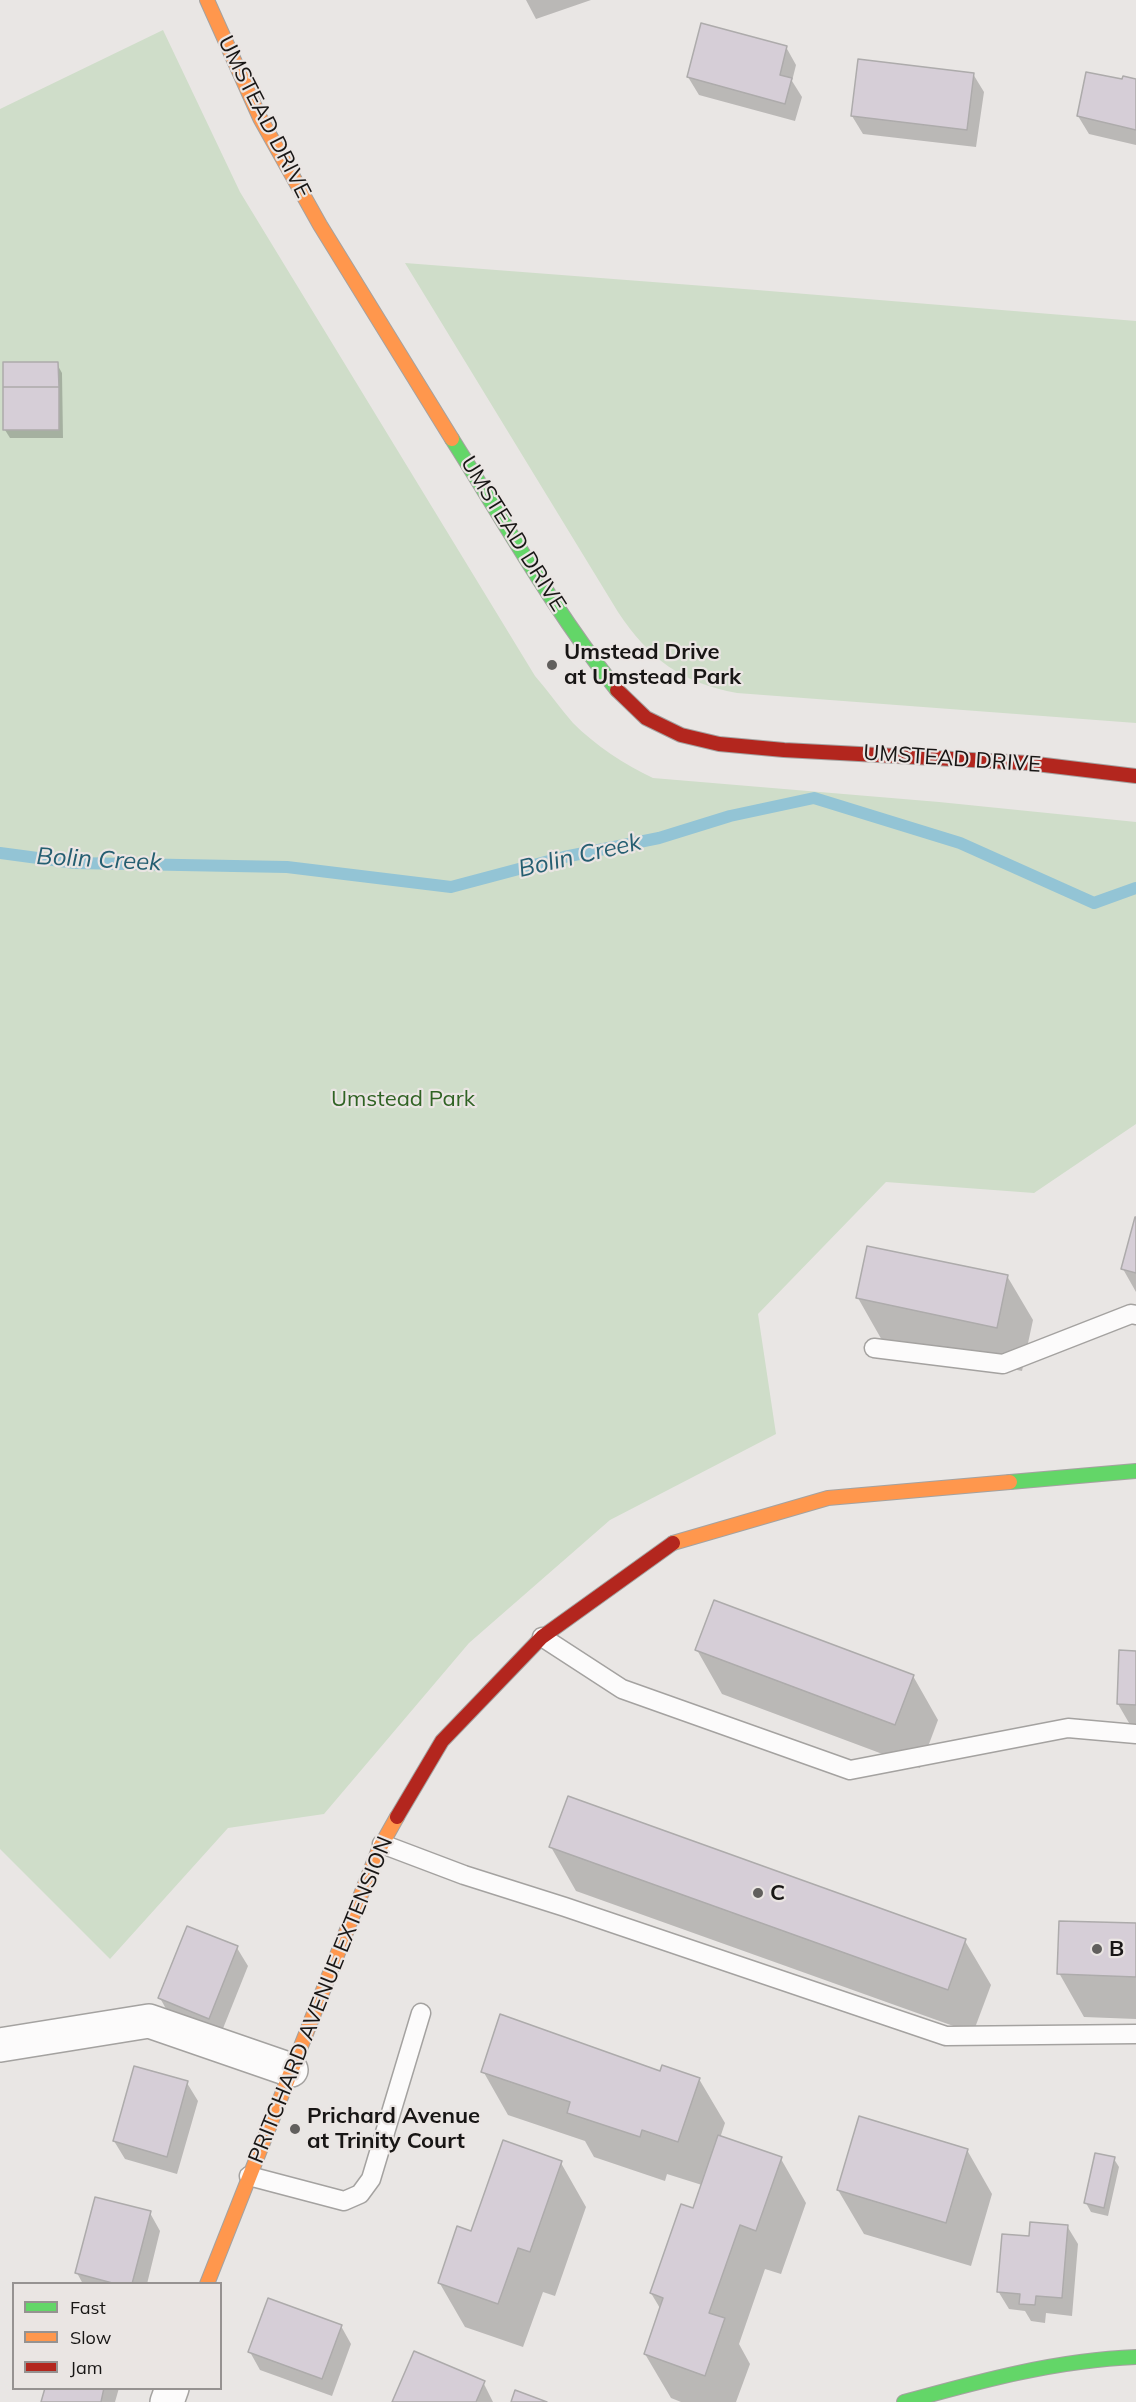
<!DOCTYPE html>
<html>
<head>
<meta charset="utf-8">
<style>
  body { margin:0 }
  #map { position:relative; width:1136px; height:2402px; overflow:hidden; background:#e9e6e4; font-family:Mulish,sans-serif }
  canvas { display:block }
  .legend { position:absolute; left:12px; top:2282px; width:210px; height:108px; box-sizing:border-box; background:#eae5e3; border:2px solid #969291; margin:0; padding:8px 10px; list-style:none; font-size:18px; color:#181615 }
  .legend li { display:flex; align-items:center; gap:12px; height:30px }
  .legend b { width:30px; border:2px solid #969291 }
</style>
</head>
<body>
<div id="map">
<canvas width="1136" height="2402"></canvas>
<ul class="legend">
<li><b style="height:8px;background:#63d668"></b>Fast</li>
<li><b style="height:8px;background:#ff974d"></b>Slow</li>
<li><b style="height:8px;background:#b3261e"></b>Jam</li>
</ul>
</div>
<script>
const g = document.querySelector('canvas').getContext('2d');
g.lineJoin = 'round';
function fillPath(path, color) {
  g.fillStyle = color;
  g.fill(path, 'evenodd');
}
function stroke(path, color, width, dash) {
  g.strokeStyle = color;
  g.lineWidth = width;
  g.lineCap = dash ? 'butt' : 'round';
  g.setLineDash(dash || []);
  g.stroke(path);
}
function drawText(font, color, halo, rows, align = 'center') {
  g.font = font + ' Mulish,sans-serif';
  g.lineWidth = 4.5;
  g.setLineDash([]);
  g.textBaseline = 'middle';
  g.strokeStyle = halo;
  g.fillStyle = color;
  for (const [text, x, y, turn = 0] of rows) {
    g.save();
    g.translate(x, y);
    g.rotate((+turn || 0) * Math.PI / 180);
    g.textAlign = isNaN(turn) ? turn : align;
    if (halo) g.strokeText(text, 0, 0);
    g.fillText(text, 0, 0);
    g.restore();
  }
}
const green = new Path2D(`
  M163,30L240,192L535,676C548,691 560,708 573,723C595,745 625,765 653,778L939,802L1136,822V1124L1034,1193L886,1182L758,1314L776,1434L610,1520L469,1643L324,1814L228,1828L110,1959L0,1849V109Z
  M405,263L757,290L1136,321V723L737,693C682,683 649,659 618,612Z`);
const shadow = new Path2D(`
  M526,0H591L536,19Z
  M786,47L796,65L792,81L802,97L795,121L699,95L688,77Z
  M973,74L984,92L976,147L863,134L852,116Z
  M1122,81H1136V145L1089,134L1078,116Z
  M57,364L62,373L63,438H10L5,430Z
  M1136,1219V1292L1123,1269Z
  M1007,1276L1033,1320L1022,1371L883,1342L858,1298Z
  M697,1650L913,1676L938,1720L920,1768L722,1694Z
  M1136,1653V1735L1118,1704Z
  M551,1847L965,1941L991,1985L973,2033L576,1891Z
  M1136,1925V2019L1084,2017L1059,1973Z
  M237,1948L248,1966L220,2036L170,2016L160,1998Z
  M483,2071L661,2073L699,2079L725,2123L720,2138L781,2159L806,2203L781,2274L765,2269L739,2344L750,2364L736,2402H681L671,2398L645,2354L661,2310L651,2293L694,2210L702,2185L667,2174L665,2181L594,2157L585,2141L508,2115Z
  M187,2083L198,2101L177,2174L125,2159L114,2141Z
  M967,2150L992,2194L971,2266L864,2234L838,2190Z
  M1114,2159L1119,2167L1108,2216L1091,2212L1086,2203Z
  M561,2163L586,2207L555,2296L543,2292L523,2347L465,2327L439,2282Z
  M150,2213L160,2231L147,2284H83L77,2273Z
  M1067,2226L1078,2244L1072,2316L1046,2313L1045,2323L1031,2321L1025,2311L1009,2309L998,2291L1030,2238Z
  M341,2326L351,2344L332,2396L260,2370L250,2352Z
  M483,2382L493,2402H394Z
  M46,2388H119L115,2402H43Z`);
const stream = new Path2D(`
  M0,853L75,863L287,867L451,887L564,857L659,838L730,816L814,798L960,843L1094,903L1136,888`);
const building = new Path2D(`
  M701,23L787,46L780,75L792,78L785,104L687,77Z
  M858,59L974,73L967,130L851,116Z
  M1086,72L1122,79L1123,76L1136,79V130L1077,116Z
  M3,362H58L59,387H3Z
  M3,387H59V430H3Z
  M1135,1217H1136V1273L1121,1269Z
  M867,1246L1008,1275L997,1328L856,1298Z
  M714,1600L914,1675L895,1725L695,1650Z
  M1119,1650L1136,1651V1705L1117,1704Z
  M568,1796L966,1939L948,1990L549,1847Z
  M1059,1921L1136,1923V1977L1057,1974Z
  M187,1926L238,1946L209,2019L158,1998Z
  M500,2014L660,2071L662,2065L700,2078L678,2142L642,2130L640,2137L567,2113L570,2102L481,2072Z
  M134,2066L188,2081L167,2157L113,2141Z
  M859,2116L968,2149L946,2223L837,2190Z
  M718,2135L782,2157L756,2231L740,2225L709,2313L725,2318L705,2376L644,2354L663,2298L650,2293L681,2204L693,2208Z
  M503,2140L562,2161L530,2252L518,2248L498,2304L438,2283L457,2226L471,2231Z
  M1095,2153L1115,2157L1104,2208L1084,2203Z
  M95,2197L151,2211L132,2284H116L75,2273Z
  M1030,2222L1068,2225L1062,2298L1036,2296L1035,2305L1019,2304L1020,2294L997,2292L1002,2234L1029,2236Z
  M268,2298L342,2325L322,2379L248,2352Z
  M414,2351L485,2381L476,2402H392Z
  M45,2388H104L101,2402H41Z
  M515,2390L547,2402H511Z`);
const lane = new Path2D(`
  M874,1348L1003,1364L1131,1314L1136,1315
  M542,1637L622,1689L850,1770L1068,1728L1136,1734
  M382,1844L464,1875L565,1907L946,2036L1136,2034
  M249,2176L344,2201L360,2194L371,2179L421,2013`);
const street = new Path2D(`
  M0,2045L149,2021L291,2070
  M167,2402L172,2388`);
const fast = new Path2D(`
  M452,439C505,523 555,612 617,690
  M1010,1482L1136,1471
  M904,2402C980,2381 1057,2360 1136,2357`);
const slow = new Path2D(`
  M207,0L260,118L320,225L452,439
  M673,1543L828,1498L1010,1482
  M207,2284L379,1849L397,1817`);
const jam = new Path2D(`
  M617,690L646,718L681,735L719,744L784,750L1028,763L1136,776
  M397,1817L442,1741L542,1637L673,1543`);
const markers = [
  [552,665,6,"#615f5d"],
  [758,1893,6,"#615f5d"],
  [1097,1949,6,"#615f5d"],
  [295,2129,6,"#615f5d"]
];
const streetNames = [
  ["UMSTEAD DRIVE",264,117,63],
  ["UMSTEAD DRIVE",513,534,58],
  ["UMSTEAD DRIVE",952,759,4],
  ["PRITCHARD AVENUE EXTENSION",321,2000,-68]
];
const poiNames = [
  ["Umstead Drive",564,652],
  ["at Umstead Park",564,677],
  ["C",770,1893],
  ["B",1109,1949],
  ["Prichard Avenue",307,2116],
  ["at Trinity Court",307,2141]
];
const parkNames = [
  ["Umstead Park",403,1099]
];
const waterNames = [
  ["Bolin Creek",580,856,-13],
  ["Bolin Creek",99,860,3]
];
fillPath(green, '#cfddc9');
fillPath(shadow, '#0003');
stroke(stream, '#93c4d5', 12);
fillPath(building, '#d6ced7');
stroke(building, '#adabab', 1.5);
stroke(lane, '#a4a2a0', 21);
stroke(street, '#a4a2a0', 36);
stroke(fast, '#a4a2a0', 16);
stroke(slow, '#a4a2a0', 16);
stroke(jam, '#a4a2a0', 16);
stroke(lane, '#fcfbfb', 18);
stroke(street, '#fcfbfb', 33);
stroke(fast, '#63d668', 14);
stroke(slow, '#ff974d', 14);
stroke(jam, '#b3261e', 14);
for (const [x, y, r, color] of markers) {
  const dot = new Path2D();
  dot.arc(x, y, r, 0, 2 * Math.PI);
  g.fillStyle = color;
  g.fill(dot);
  stroke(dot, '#eae5e3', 2);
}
drawText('22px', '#181615', '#eae5e3', streetNames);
drawText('bold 22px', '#181615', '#eae5e3', poiNames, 'left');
drawText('22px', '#306324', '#eae5e3', parkNames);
drawText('italic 24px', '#255e71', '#eae5e3', waterNames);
</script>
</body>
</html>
